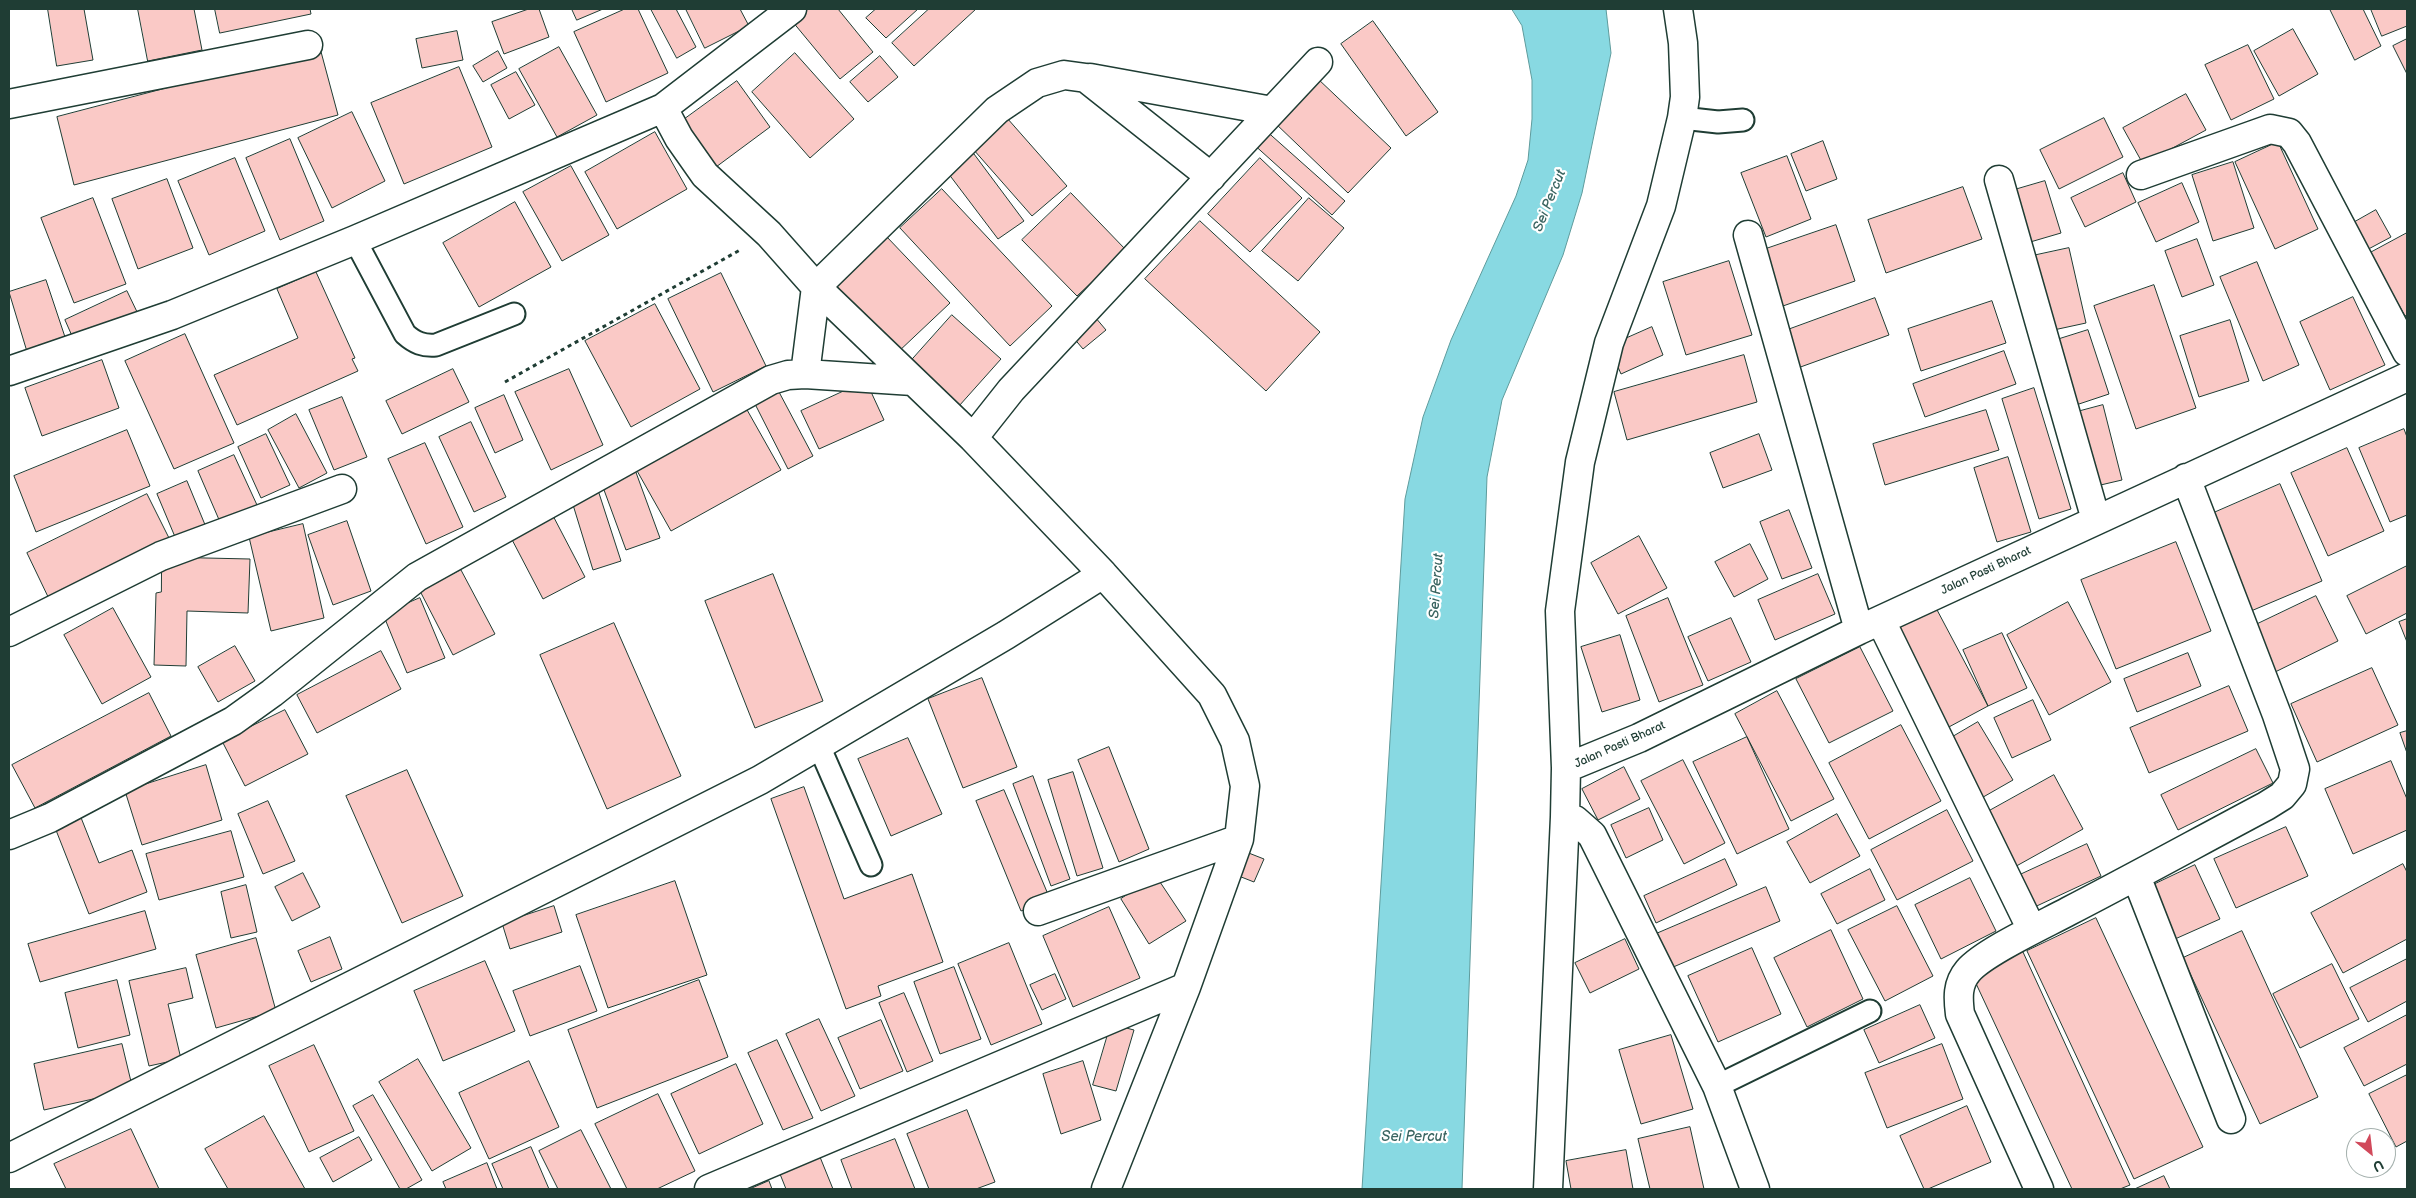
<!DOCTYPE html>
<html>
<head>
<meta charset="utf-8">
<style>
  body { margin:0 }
  #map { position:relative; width:2416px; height:1198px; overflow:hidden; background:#fff; font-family:"Balsamiq Sans",sans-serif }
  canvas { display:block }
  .frame { position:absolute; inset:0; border:10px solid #1f3d34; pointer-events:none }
  .north { position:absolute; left:2346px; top:1128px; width:50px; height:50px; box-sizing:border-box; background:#fff; border:1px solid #a5b1ae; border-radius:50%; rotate:151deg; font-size:14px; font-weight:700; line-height:20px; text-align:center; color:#1f3d34 }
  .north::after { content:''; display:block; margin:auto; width:18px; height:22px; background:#d1495b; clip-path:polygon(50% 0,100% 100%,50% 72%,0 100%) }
</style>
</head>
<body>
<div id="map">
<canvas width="2416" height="1198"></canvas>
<div class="frame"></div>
<div class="north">U</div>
</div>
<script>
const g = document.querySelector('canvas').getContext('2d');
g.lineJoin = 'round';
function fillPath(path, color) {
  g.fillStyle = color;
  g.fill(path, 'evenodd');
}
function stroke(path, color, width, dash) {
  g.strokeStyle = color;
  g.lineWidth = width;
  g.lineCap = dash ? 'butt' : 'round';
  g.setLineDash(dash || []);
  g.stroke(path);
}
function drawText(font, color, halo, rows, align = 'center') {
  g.font = font + ' "Balsamiq Sans",sans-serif';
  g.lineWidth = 4.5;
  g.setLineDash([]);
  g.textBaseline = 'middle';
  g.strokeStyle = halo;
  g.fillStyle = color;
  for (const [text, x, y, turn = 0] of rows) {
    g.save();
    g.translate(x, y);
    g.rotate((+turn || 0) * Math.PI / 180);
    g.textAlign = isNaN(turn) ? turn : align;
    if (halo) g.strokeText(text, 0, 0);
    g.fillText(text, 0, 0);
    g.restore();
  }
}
const water = new Path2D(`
  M1512,9H1606L1611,53L1582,193L1563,255L1502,400L1487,477L1462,1189H1362L1405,499L1423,417L1451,340L1516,196L1528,160L1532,119V80L1522,26Z`);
const building = new Path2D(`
  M48,9H84L93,60L57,66Z
  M138,9H194L202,50L148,61Z
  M215,9H310L311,14L220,33Z
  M529,9H539L549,37L504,54L492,22Z
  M572,9H603L577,20Z
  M625,9H638L668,73L606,102L574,32Z
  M651,9H676L696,47L677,58Z
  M686,9H740L749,26L705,48Z
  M807,9H838L873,52L840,79L792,21Z
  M876,9H918L886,38L866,18Z
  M929,9H976L914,66L892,43Z
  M2330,9H2363L2381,46L2355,60Z
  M2371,9H2407V26L2382,36Z
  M1373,21L1438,112L1406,136L1341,44Z
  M2293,29L2318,74L2279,96L2254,51Z
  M457,31L463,60L422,68L416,39Z
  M2407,39V74L2393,46Z
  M2248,45L2274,99L2231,120L2205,65Z
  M559,47L597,115L557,137L519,69Z
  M320,48L338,115L74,185L57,117Z
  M498,51L507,68L483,82L473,66Z
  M795,53L854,119L810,158L752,92Z
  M880,56L898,77L868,102L850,82Z
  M459,67L492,147L404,184L371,103Z
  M516,72L535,105L509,119L491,85Z
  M1317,78L1391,148L1348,193L1274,122Z
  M737,81L770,127L716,167L682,121Z
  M2186,94L2206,130L2143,164L2123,128Z
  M352,112L385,181L332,208L298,138Z
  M1007,118L1067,186L1032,216L973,149Z
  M2104,118L2123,157L2059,189L2040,150Z
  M1263,128L1345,201L1332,215L1251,142Z
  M655,132L687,189L617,229L585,172Z
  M290,139L324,221L280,240L246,158Z
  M1823,141L1837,179L1806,191L1791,154Z
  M2278,142L2318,229L2275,249L2235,162Z
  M974,154L1024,221L998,239L948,173Z
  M1787,156L1811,219L1766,237L1741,173Z
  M235,158L265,231L209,255L178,181Z
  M1260,158L1302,198L1250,252L1208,214Z
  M2233,162L2254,228L2213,241L2192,175Z
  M571,166L609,235L562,261L523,192Z
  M2123,173L2136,202L2085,227L2071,198Z
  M167,179L193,248L138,269L112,199Z
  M2045,181L2061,233L2020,245L2004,193Z
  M2182,183L2199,222L2156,242L2138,203Z
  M1963,187L1982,239L1886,273L1868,220Z
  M942,189L1052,306L1010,346L900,228Z
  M1071,193L1126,250L1077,296L1022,240Z
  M93,198L126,284L74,303L41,218Z
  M1309,198L1344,228L1298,281L1262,251Z
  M515,202L551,267L479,307L443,243Z
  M2376,210L2391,237L2361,253L2346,227Z
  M1200,221L1320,332L1266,391L1145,279Z
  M1836,225L1855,281L1780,307L1760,251Z
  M2407,233V315L2405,316L2370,253Z
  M886,236L950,303L897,353L833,287Z
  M2197,239L2214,285L2182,297L2165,251Z
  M2069,248L2086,323L2049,331L2032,256Z
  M1729,261L1752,335L1686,355L1663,282Z
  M2257,262L2299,365L2263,381L2220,277Z
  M316,272L355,358L352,359L358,371L237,425L214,375L298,338L277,289Z
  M721,273L766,366L713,392L668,299Z
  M46,280L67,343L28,355L9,292Z
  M2154,285L2196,408L2136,429L2094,306Z
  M127,291L139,316L76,345L65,320Z
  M2353,297L2385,365L2330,390L2300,322Z
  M1875,298L1889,335L1795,369L1782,332Z
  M1992,301L2006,343L1921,371L1908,329Z
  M655,304L700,389L631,427L585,341Z
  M952,315L1001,359L959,406L910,362Z
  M1095,317L1106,330L1083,349L1072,336Z
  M2230,320L2249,381L2199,397L2180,336Z
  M1652,327L1663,355L1621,374L1609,346Z
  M2088,330L2109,394L2070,407L2050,342Z
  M185,334L234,443L174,469L125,361Z
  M2004,351L2016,384L1925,417L1913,384Z
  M1744,355L1757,402L1627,440L1614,392Z
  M102,360L119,408L42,436L25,388Z
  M453,369L469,402L402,434L386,401Z
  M569,369L603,445L551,470L515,392Z
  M866,381L884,420L819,449L801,411Z
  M2034,388L2071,509L2039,519L2002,399Z
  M779,392L813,456L788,469L755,404Z
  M504,395L523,440L495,453L475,408Z
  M342,397L367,457L334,470L309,410Z
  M2103,405L2122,480L2092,487L2073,413Z
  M746,408L781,470L671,531L636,469Z
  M1986,410L1999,450L1885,485L1873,444Z
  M296,414L327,473L299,488L268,430Z
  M471,422L506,497L474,512L439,437Z
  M2404,429L2407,437V515L2390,522L2359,448Z
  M127,430L150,486L36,532L14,476Z
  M266,434L290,485L261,498L238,447Z
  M1759,434L1772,470L1723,488L1710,453Z
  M425,443L463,527L426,544L388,459Z
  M2347,448L2384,531L2328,556L2291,473Z
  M234,455L257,505L220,522L198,471Z
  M2008,457L2031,532L1997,542L1974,468Z
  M634,467L660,538L626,550L600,479Z
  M187,481L208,532L178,544L157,494Z
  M2280,484L2322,581L2251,611L2209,515Z
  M597,487L621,561L593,570L570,495Z
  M147,494L172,544L51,603L27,553Z
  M550,510L585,577L543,599L508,532Z
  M1789,510L1812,568L1782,579L1760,522Z
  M347,521L371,591L333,605L308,535Z
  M303,524L324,618L271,631L249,537Z
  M1639,536L1667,588L1618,614L1591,563Z
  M2176,542L2211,631L2116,669L2081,580Z
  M1750,544L1768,579L1734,597L1715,562Z
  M162,557L250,559L248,613L187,611L186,666L154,665L156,593L161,592Z
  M2407,566V613L2366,634L2347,596Z
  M461,570L495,634L453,655L420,591Z
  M773,574L823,701L755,728L705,601Z
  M1818,574L1835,614L1775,640L1758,600Z
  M2316,596L2338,641L2267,676L2245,630Z
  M420,598L445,658L407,673L383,614Z
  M1668,598L1703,685L1659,702L1626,616Z
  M2068,602L2111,682L2049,715L2007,635Z
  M113,608L151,677L102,704L64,635Z
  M1936,608L1988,706L1947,728L1896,629Z
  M1731,618L1751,662L1708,681L1688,637Z
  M2407,619V642L2399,622Z
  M614,623L681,776L607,809L540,655Z
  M2002,633L2027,688L1988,706L1963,650Z
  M1620,635L1640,700L1602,712L1581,647Z
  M235,646L255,681L218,702L198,667Z
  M1860,647L1893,711L1829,743L1796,679Z
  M381,651L401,689L317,733L297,695Z
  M2188,653L2201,686L2137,712L2124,679Z
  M2372,668L2398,725L2317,762L2291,704Z
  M982,678L1017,767L963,788L928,699Z
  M2229,686L2248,731L2149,773L2130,728Z
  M1777,691L1834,799L1791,821L1735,714Z
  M149,693L171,736L35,808L12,765Z
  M2033,700L2051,740L2012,758L1994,718Z
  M285,710L308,754L245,786L222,741Z
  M1978,722L2013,780L1978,800L1944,742Z
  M1901,725L1941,801L1869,839L1829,763Z
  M2407,731V753L2400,733Z
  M1747,737L1789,829L1737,854L1693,762Z
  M908,738L942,814L891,836L858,759Z
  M1109,747L1149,849L1119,862L1078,760Z
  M2256,749L2273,783L2178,830L2161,795Z
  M1683,760L1725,843L1684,864L1641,781Z
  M2391,761L2407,799V830L2353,854L2325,789Z
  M206,765L222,820L142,845L125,791Z
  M1624,767L1640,799L1598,820L1582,789Z
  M407,770L463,896L402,923L346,796Z
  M1073,772L1103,868L1077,876L1048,780Z
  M2054,775L2083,829L2011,869L1982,815Z
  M1033,776L1070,879L1051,886L1013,784Z
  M804,787L844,899L912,874L943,962L878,986L881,996L846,1009L771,799Z
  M1004,790L1050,899L1021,911L976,801Z
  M268,801L295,861L263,874L238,814Z
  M1649,808L1663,840L1626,858L1611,825Z
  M78,810L99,863L132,850L147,892L89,914L52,820Z
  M1947,810L1973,861L1897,900L1871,850Z
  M1837,814L1860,856L1810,883L1787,842Z
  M2286,827L2308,876L2236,908L2214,859Z
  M231,831L244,877L159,900L146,854Z
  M2087,844L2101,876L2026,911L2011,879Z
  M1241,850L1264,859L1254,882L1231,873Z
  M1725,859L1737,885L1656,923L1644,896Z
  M2403,864L2407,872V939L2343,973L2311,913Z
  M2195,865L2220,919L2175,939L2151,886Z
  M1870,869L1885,900L1837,924L1821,894Z
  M303,873L320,907L292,921L275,887Z
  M1156,876L1186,921L1149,944L1121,899Z
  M1970,878L1996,931L1941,959L1915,905Z
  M675,881L707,975L608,1008L576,915Z
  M246,885L257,932L231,938L221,892Z
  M1766,887L1780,921L1671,968L1656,934Z
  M554,906L562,932L510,949L502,923Z
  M1897,906L1933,976L1885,1001L1848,930Z
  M1109,907L1140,978L1073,1007L1043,936Z
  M145,911L156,949L40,982L28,944Z
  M2096,918L2203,1147L2134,1179L2027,951Z
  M1831,930L1863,999L1807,1027L1774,958Z
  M2242,931L2318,1097L2260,1124L2183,958Z
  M330,937L342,969L311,982L298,951Z
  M256,938L276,1011L216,1028L196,955Z
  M1625,939L1639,969L1590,993L1575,963Z
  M1009,943L1042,1024L991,1045L958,964Z
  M1752,948L1781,1014L1718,1042L1688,976Z
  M2023,952L2130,1185L2120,1189H2072L1972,975Z
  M2407,959V1001L2368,1022L2350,988Z
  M485,961L515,1031L443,1061L414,991Z
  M2332,964L2359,1019L2300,1048L2273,994Z
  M580,966L597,1011L530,1036L513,991Z
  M954,967L981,1039L940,1054L914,982Z
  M186,968L193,998L168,1004L181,1059L149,1066L129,981Z
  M1055,974L1066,999L1042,1010L1030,985Z
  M117,980L130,1035L78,1048L65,993Z
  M699,980L728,1057L597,1108L568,1030Z
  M904,993L933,1061L907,1072L879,1003Z
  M1920,1005L1935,1038L1879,1063L1864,1030Z
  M2407,1015V1064L2364,1086L2344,1048Z
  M819,1019L855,1096L821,1111L786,1034Z
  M881,1020L903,1071L860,1089L838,1038Z
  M1111,1024L1134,1030L1116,1091L1093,1085Z
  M1671,1035L1693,1109L1641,1124L1619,1050Z
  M777,1040L813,1118L783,1130L748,1053Z
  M122,1044L133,1090L44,1110L34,1064Z
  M1942,1044L1963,1099L1887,1128L1865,1073Z
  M314,1045L354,1131L309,1152L269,1066Z
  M418,1059L471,1148L432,1171L379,1082Z
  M529,1061L559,1127L489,1159L459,1093Z
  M1083,1061L1101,1120L1061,1134L1043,1074Z
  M736,1064L763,1124L699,1154L671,1094Z
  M2407,1075V1141L2396,1147L2369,1094Z
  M658,1094L695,1171L657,1189H627L595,1124Z
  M373,1095L422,1180L406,1189H400L353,1106Z
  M1967,1106L1991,1162L1928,1189H1924L1900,1136Z
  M967,1110L995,1182L976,1189H929L907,1134Z
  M264,1116L305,1189H228L205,1149Z
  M1690,1127L1704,1189H1650L1638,1139Z
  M131,1129L159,1189H66L54,1164Z
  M581,1130L611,1189H558L539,1151Z
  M359,1137L372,1160L333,1182L320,1158Z
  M895,1139L915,1189H852L841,1160Z
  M531,1147L549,1189H503L492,1164Z
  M1626,1150L1633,1189H1571L1566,1161Z
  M820,1157L833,1189H786L780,1174Z
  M487,1163L497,1189H446L443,1182Z
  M2164,1176L2170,1189H2135Z
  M769,1181L772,1189H750Z`);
const path = new Path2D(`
  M505,382L740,250`);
const lane = new Path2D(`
  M1682,118L1718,122L1743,120
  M355,240L405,334C415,343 423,346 436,345L514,314
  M819,746L871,865
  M1717,1086L1870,1011`);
const street = new Path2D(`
  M1090,78L1272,111
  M9,104L308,45
  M663,108L679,138L705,175L769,234L816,287L973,438L1103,574L1212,695L1235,741L1245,786L1239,839L1186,987L1106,1189
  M2141,175L2270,129L2289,133L2297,143L2407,352
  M1999,180L2096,520
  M1748,235L1859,630
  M9,371L172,315L355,240L663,108L792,9
  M805,374L816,287L997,110L1037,83L1064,75L1086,78L1211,177
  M973,438L1011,390L1318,62
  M1881,621L2032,930
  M9,632L161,556L342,489
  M1566,768L1639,738L1859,630L2407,377
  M1565,817L1575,820L1592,835L1717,1086L1755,1189
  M9,835L50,818L233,721L272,693L417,577L771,380L788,375L805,374L913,381
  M2136,876L2231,1119
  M1038,911L1239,839
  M9,1158L760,780L1006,635L1103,574
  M709,1189L1186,987
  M1548,1189L1565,817L1566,768L1560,611L1580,462L1609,343L1661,206L1682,118L1685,97L1683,43L1678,9
  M2039,1189L1960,1014C1958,998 1957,984 1968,971C1984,952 2045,924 2069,911C2135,877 2200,841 2266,806L2282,796L2292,784L2295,769L2277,715L2186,478`);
const streetNames = [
  ["Jalan Pasti Bharat",1986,571,-25],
  ["Jalan Pasti Bharat",1620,745,-24]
];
const waterNames = [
  ["Sei Percut",1550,201,-68],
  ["Sei Percut",1437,586,-86],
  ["Sei Percut",1414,1137]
];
fillPath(water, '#88d9e2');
stroke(water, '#5e9b9c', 1);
fillPath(building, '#fac9c6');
stroke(building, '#1f3d34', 1);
stroke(lane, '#1f3d34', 25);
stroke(street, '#1f3d34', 31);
stroke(path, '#1f3d34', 3, [4, 4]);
stroke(lane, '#fff', 21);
stroke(street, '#fff', 28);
drawText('12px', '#1f3d34', '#fff', streetNames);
drawText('italic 14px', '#396460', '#fff', waterNames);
</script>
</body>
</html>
